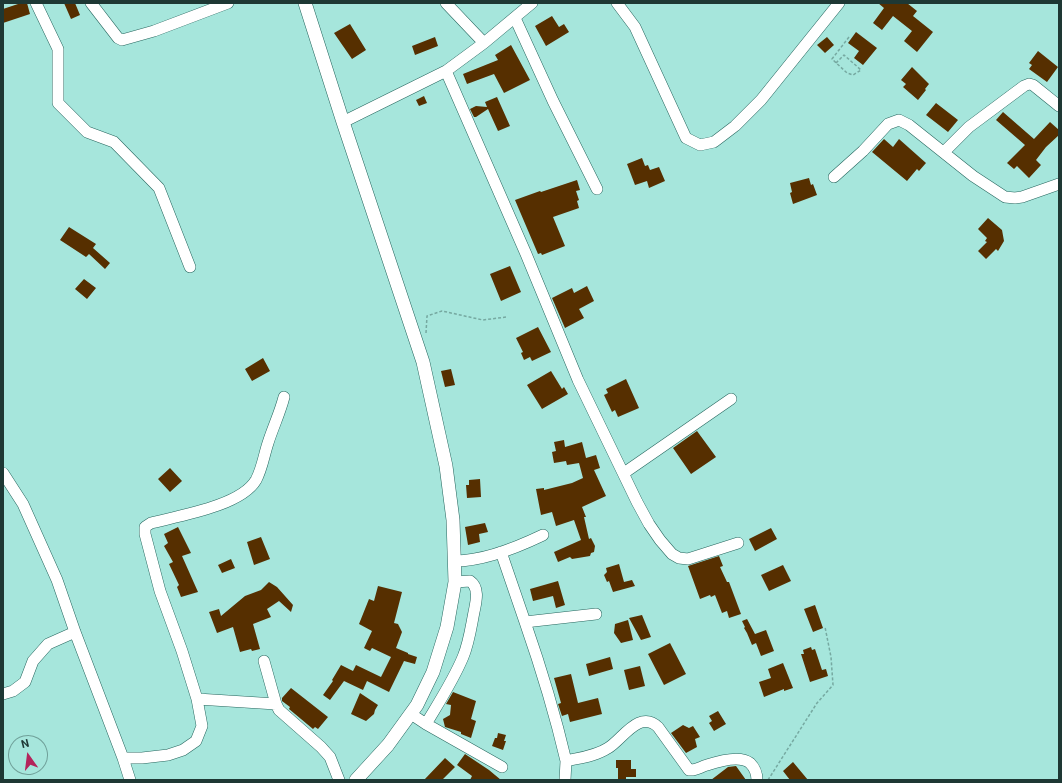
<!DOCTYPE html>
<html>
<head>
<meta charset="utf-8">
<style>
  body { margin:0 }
  #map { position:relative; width:1062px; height:783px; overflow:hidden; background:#a6e6dc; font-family:Roboto,sans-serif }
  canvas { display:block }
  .frame { position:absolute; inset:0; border:4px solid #1e3834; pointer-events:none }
  .north { position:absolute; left:8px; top:735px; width:40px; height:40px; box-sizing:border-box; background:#a6e6dc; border:1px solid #70a099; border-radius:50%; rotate:346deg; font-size:11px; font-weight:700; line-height:16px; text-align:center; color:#1e3834 }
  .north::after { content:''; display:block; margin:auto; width:14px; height:18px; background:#b3255b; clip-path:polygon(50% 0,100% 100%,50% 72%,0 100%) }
</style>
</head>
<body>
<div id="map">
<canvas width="1062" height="783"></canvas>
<div class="frame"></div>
<div class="north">N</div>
</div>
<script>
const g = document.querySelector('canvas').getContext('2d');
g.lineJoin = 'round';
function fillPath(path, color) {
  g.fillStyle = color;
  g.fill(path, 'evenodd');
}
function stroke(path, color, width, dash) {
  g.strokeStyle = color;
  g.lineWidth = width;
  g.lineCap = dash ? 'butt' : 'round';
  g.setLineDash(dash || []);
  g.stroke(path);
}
const building = new Path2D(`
  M21,3H27L30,14L3,23V9Z
  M64,3H75L80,15L71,19Z
  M878,3H907L917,11L913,16L933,32L917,52L904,41L912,31L893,16L882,30L873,23L884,8Z
  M552,16L559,27L564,24L569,32L546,46L535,26Z
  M350,24L366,50L352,59L334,33Z
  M856,32L877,48L863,65L854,58L859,51L848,43Z
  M435,37L438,46L415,55L412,46Z
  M827,37L834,45L825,53L817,45Z
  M511,45L530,80L504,93L494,74L467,84L463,74L498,60L495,55Z
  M1038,51L1058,67L1047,82L1029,69L1032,65L1029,63Z
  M912,67L929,84L925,89L926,90L918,100L903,87L906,84L901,80Z
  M424,96L427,103L419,106L416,100Z
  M497,97L510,126L498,131L488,109L476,117H474L470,109L476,106L487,107L485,102Z
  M936,103L958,120L948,132L926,115Z
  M1003,112L1034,139L1050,122L1059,130V135L1046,147L1036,160L1041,165L1029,178L1017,166L1014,169L1007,163L1025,145L996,120Z
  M884,139L893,147L899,139L926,163L919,171L917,169L907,181L872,152Z
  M642,158L645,166L648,165L650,170L659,167L665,181L649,188L647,181L635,185L627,164Z
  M809,178L811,185L813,184L817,195L793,204L790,193L792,192L790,183Z
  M577,180L580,190L576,191L579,200L577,201L579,208L553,217L565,246L542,255L541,253L538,254L515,200L540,191L541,192Z
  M988,218L1002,230L1004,241L998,251L996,249L986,259L978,251L987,242L985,241L987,238L978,229Z
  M69,227L96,244L93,248L110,263L105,269L89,254L86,257L60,240Z
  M510,266L521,292L501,301L490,274Z
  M84,279L96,288L87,299L75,289Z
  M587,286L594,301L579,309L584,318L565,328L552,298L572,288L574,293Z
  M538,327L551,352L532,361L530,357L524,360L521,353L523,352L516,338Z
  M263,358L270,371L252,381L245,369Z
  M451,369L455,385L445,387L441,371Z
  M551,371L562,389L564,387L568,394L542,409L527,385Z
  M626,379L639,408L618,417L615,410L612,412L604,395L608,393L606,389Z
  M697,431L716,457L691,474L673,448Z
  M564,440L565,447L582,442L586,458L596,455L600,468L594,470L606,496L582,507L586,517H584L589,539L591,538L595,546L594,552L591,553L590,556L572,559L570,557L558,562L554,552L581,540L574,520L556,526L552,512L541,515L536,489L544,488V490L572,483L583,478L579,463L567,465L566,461L554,463L552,452L556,451L554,442Z
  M170,468L182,481L170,492L158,479Z
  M480,479L481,497L467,498L466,485H469V480Z
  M485,523L488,532L479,534L480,542L468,545L465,527Z
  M178,527L191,553L182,556L198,592L181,597L177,587L179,585L169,564L173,562L164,546L168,543L164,534Z
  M771,528L777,539L755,551L749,539Z
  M261,537L270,559L254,565L247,542Z
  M719,556L723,566L720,567L727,582H729L741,614L729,618L727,611L722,613L715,595L711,597L710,595L700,599L688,566Z
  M231,559L235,568L222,573L218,565Z
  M619,564L624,582L632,580L635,586L613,592L609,581L607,582L604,575L607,572L606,568Z
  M783,565L791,581L769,591L761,575Z
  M558,581L565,605L556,608L553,596L533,601L530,589Z
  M269,582L277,587L293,605L291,612L279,601L267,609L271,617L253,624L260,649L252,651L251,649L240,652L233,627L217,633L209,612L219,609L221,616L245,596L261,590Z
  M378,586L402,592L394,623L398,624L402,632L396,648L408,653V654L417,657L415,664L404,661L389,692L367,681L363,690L344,681L330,700L323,695L333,681L332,680L341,665L353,671L356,665L381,677L391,657L372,648L370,651L364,648L372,631L359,624L369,599L374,601Z
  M815,605L823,628L813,632L804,609Z
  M642,615L651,637L641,640L629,618Z
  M747,619L755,634L766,630L774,651L761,656L756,643L752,645L747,633L744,628L745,627L742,621Z
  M628,620L633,640L621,643L614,633L615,624Z
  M670,643L686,674L664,685L648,654Z
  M811,647L812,650L815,649L822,670L826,669L828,676L810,682L801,654H804L803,650Z
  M610,657L613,669L589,676L586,664Z
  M783,663L793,688L784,691V689L764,697L759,682L771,678L768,669Z
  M640,666L645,686L629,690L624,670Z
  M571,674L578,703L598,698L602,714L570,722L568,714L562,716L558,704L561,703L554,678Z
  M291,688L328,717L318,729L315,727L313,729L289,709L290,707L282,701V698Z
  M453,692L476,701L471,719L476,721L471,738L461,734V732L445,727L443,719L450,715L451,705L446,704Z
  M360,693L378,705L375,710L374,714L366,721L351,714Z
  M718,711L726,724L714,731L709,723L712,721L709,716Z
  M683,725L689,728L693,726L700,737L695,739L697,747L686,753L671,733Z
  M498,733L506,735L504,741H506L503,750L492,746L495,738H497Z
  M465,754L489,770L501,780H470L472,776L457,765Z
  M445,758L455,767L442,780H424Z
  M616,760H631V769H636V777H626V780H618V768H616Z
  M793,762L808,780H790L783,771Z
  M736,766L746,780H711L728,767Z`);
const path = new Path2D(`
  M836,63L844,55L861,70L853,75L847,73L832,59L849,37
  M426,333L427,316L442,311L483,320L506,317
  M768,780L817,703L833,685L831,657L825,627`);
const minor = new Path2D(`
  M36,3L58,49V103L87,132L114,142L159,188L190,267
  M91,3L118,38L122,40L154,31L228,3
  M446,3L484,43
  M617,3L635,27L686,138L700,145L714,142L735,126L761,100L839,3
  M515,18L553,101L597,189
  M446,71L526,254L578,380L637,502L649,524L660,540L672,554L679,558L688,559L738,543
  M343,122L446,71L484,43L532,3
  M944,152L969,127L1024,86L1029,84L1033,85L1059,106
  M834,177L863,151L888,124L899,120L909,125L973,176L1005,197L1015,198L1022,197L1059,184
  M3,473L23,504L57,580L75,632L123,758L130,780
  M624,473L731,399
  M501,552L525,622
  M455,561C483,561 518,547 543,535
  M455,582L470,581C480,588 476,602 474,612C471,627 469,643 463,657C453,681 439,702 426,724L502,767
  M596,614L525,622C541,668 555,714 566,761C579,758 596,756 608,748C622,740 639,709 658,727L689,770C696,771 700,767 707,765C719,761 740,755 750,763C755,768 757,773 757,780
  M264,661L276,704L279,710L321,747L330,757L339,780
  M3,694L13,691L25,682L33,661L48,644L75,632
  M197,699L276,704
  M411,714L426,724
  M123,758H142L168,755L183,750L196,741L202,726L197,699L182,651L160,591L145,534V527L151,523C178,516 241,506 256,480C262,469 264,455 268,443C273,427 280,413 284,397
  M565,780L566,761`);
const tertiary = new Path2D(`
  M305,3L343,122L423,362L446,466L453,520L455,582L447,627L433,672L417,705L388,745L356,780`);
fillPath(building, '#562f00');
stroke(minor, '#26665e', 12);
stroke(tertiary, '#26665e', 14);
stroke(path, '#76a9a1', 1.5, [3, 2]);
stroke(minor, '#fff', 11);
stroke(tertiary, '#fff', 13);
</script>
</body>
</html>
